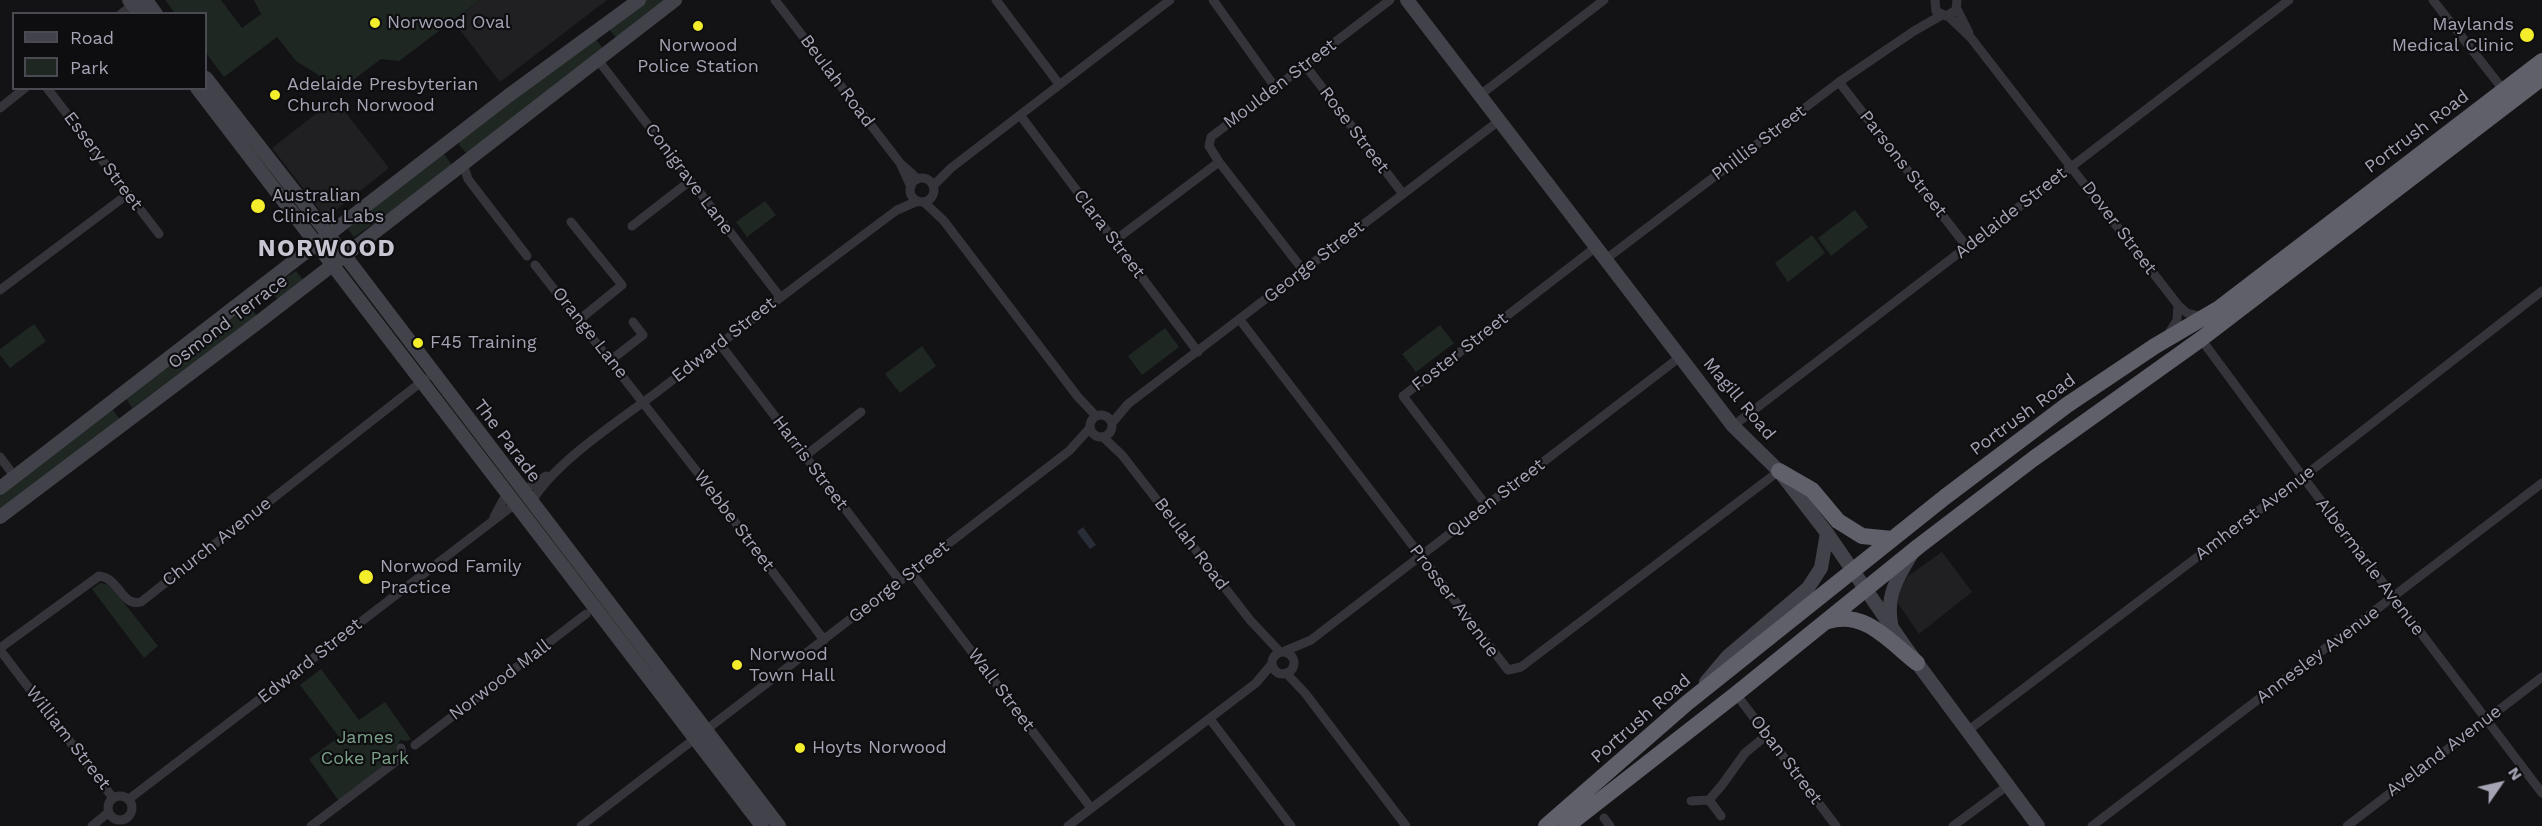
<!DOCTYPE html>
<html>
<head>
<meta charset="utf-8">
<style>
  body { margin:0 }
  #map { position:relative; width:2542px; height:826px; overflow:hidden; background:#131315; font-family:"Work Sans",sans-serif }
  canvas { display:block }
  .legend { position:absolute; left:12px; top:12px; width:195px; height:78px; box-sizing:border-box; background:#0e0e10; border:2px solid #4a4a52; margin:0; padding:8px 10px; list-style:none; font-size:18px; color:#a4a4b5 }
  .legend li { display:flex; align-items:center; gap:12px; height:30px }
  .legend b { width:30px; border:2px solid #4a4a52 }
  .north { position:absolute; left:2470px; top:754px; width:60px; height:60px; -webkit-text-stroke:4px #0e0e10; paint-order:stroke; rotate:56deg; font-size:16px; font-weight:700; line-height:24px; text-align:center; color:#a4a4b5 }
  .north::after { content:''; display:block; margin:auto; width:21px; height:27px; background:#a4a4b5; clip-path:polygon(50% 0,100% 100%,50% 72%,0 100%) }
</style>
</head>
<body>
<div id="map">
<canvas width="2542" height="826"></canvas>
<ul class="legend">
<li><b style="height:8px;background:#42424a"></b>Road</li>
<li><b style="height:16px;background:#1f2723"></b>Park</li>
</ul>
<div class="north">N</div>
</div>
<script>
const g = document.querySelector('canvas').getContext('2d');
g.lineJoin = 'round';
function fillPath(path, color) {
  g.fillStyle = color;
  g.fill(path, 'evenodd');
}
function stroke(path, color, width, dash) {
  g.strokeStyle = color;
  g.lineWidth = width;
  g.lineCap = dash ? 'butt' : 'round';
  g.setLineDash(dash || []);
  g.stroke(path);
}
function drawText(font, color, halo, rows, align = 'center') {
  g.font = font + ' "Work Sans",sans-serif';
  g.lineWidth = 4.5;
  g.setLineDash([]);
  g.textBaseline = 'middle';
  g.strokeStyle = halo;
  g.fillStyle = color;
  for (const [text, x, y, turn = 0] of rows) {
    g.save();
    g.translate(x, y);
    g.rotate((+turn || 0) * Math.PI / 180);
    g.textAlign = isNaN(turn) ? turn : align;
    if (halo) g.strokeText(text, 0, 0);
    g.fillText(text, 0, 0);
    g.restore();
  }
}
const built = new Path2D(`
  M480,0H607L500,82L453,21Z
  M335,99L389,168L326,218L272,148Z
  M1942,552L1972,592L1919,634L1897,602L1901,587L1908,576Z`);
const green = new Path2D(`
  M165,0H221L242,28L261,14L254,0H480L399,61L381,59L341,89L296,61L277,37L224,77L206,53V14L175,13Z
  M644,0H670L618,40L608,28Z
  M595,38L604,50L467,154L459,145L460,141Z
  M444,154L452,165L407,201L354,237L348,229L359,218Z
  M765,201L776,215L747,237L736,222Z
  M1855,210L1868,227L1831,256L1818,238Z
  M1812,235L1825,253L1788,282L1775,263Z
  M296,271L303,280L278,300L269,288Z
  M247,303L257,316L132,408L126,398Z
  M34,324L46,341L10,368L0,355V349Z
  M1440,325L1454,343L1416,372L1402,354Z
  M1165,328L1179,347L1142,375L1128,356Z
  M922,346L936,366L900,393L885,374Z
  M112,409L120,419L0,513V492Z
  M100,583L110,585L158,646L144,658L92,589Z
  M321,669L359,720L385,702L411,739L407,741L400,740L390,767L341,804L309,759L339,737L300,685Z`);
const water = new Path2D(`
  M1083,527L1096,545L1090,549L1077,532Z`);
const street = new Path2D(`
  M775,0L900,163L918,179
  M996,0L1059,84
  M1213,0L1275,87
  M1935,0L1936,11L1946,16L1956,10L1957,0
  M2433,0L2505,92
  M1957,9L1969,33
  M121,14L136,2
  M1948,16L1971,38L2178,305L2187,313L2202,317
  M598,60L780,297
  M1305,65L1403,194
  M1839,82L1967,247
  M47,88L159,234
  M1480,95L1604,0
  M0,108L25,88
  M1020,115L1198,352
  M1219,162L1303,270
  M900,163L911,187
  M463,164L468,179L527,256
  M910 190a12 12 0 1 1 24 0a12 12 0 1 1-24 0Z
  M933,186L951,168L1170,0
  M924,202L944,221L1078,397L1096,416
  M571,222L622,285L579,320
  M632,226L690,181
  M1114,241L1219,162L1209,146L1211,137L1390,0
  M1606,259L1839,82L1914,31L1942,15
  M535,265L702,478L824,640
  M0,290L128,194
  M1240,320L1508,670L1521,667L1779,471
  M2169,333L2177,320L2178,305
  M2201,339L2303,477L2542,793
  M720,344L900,581
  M611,360L643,335L633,322
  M1090 426a11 11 0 1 1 22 0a11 11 0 1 1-22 0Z
  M1112,423L1128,404L1500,120
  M1733,426L2289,0
  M1104,438L1122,455L1250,620L1280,652
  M805,456L861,412
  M0,457L15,477
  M522,492L546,476
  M531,503C553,463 619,421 657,392C737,331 816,270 897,210L918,201
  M1486,505L1403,396L1596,247
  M494,517L507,493
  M911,572L1091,808
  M0,648L99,576C120,578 121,607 141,602L425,379
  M0,650L113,798
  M1285,651L1311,640L1680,357
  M1272 663a11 11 0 1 1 22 0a11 11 0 1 1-22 0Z
  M1286,673L1305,693L1406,826
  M1736,694L1836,826
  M1210,719L1291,826
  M1966,732L2303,477L2542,291
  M415,745L586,614
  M108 808a12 12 0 1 1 24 0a12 12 0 1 1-24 0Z
  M129,799L515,504
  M1709,800L1722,785L1745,753L1767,735
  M1709,800L1721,816
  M1691,801L1709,800
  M1604,818L1610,826
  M92,826L109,812
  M311,826L402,757L401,748
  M581,826L1069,451L1089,429
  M1068,826L1256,683L1271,665
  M1953,826L2007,786
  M2092,826L2542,483
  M2347,826L2542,677`);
const secondary = new Path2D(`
  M129,0L140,14
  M146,0L156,14
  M1407,0L1733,426L1779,471L1827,533L1906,648L2038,826
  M206,78L352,265L779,826
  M197,88L762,826
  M0,488L508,96L639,0
  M0,517L260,321L675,0
  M1891,623C1886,596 1897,578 1911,555
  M1706,682L1728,656L1808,588L1821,568L1827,533`);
const highway = new Path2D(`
  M1779,471L1812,490L1838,521L1862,536L1892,539
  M1828,621C1865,610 1889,641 1917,663
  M1546,826L1687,703L1945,497L2067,405L2155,346L2218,309L2542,61
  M1567,826L1736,694L1919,546L2033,459L2201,339L2542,78`);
const markers = [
  [375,23,6,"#f3ed2c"],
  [698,26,6,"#f3ed2c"],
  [2527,35,8,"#f3ed2c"],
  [275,95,6,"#f3ed2c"],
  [258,206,8,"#f3ed2c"],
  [418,343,6,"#f3ed2c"],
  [366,577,8,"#f3ed2c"],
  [737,665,6,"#f3ed2c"],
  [800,748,6,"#f3ed2c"]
];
const poiNames = [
  ["Norwood Oval",387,23],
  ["Maylands",2514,25,"right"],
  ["Medical Clinic",2514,46,"right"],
  ["Norwood",698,46,"center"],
  ["Police Station",698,67,"center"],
  ["Adelaide Presbyterian",287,85],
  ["Church Norwood",287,106],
  ["Australian",272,196],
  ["Clinical Labs",272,217],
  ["F45 Training",430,343],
  ["Norwood Family",380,567],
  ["Practice",380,588],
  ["Norwood",749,655],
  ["Town Hall",749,676],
  ["Hoyts Norwood",812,748]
];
const streetNames = [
  ["Beulah Road",837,81,53],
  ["Moulden Street",1280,84,-37],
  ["Rose Street",1354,130,53],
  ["Portrush Road",2417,132,-37],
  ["Phillis Street",1759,143,-37],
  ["Essery Street",103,161,53],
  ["Parsons Street",1903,164,52],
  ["Conigrave Lane",689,179,53],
  ["Adelaide Street",2011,213,-38],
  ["Dover Street",2119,228,53],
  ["Clara Street",1109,234,53],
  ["George Street",1314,262,-38],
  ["Osmond Terrace",228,322,-37],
  ["Orange Lane",590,333,52],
  ["Edward Street",724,340,-38],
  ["Foster Street",1460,352,-38],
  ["Magill Road",1739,399,50],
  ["Portrush Road",2023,415,-36],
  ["The Parade",507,441,53],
  ["Harris Street",810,463,53],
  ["Queen Street",1496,498,-37],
  ["Amherst Avenue",2255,513,-37],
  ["Webbe Street",734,521,53],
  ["Church Avenue",217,542,-38],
  ["Beulah Road",1191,544,53],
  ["Albermarle Avenue",2370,567,53],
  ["George Street",899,582,-38],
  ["Prosser Avenue",1454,601,53],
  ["Annesley Avenue",2318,655,-37],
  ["Edward Street",310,661,-38],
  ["Norwood Mall",500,680,-37],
  ["Wall Street",1001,690,53],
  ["Portrush Road",1641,719,-41],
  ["William Street",68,738,52],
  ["Aveland Avenue",2444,751,-37],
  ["Oban Street",1786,760,53]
];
const parkNames = [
  ["James",365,738],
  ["Coke Park",365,759]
];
const districtNames = [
  ["NORWOOD",327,249]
];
fillPath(built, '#201f22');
fillPath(green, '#1f2723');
fillPath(water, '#292d38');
stroke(street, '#35343a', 9);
stroke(secondary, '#42424a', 14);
stroke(highway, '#60606b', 16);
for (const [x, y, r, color] of markers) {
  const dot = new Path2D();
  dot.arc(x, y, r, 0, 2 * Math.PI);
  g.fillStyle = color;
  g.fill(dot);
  stroke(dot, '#0e0e10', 2);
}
drawText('18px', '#a4a4b5', '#0e0e10', poiNames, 'left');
drawText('18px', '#a4a4b5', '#0e0e10', streetNames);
drawText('18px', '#7ba189', '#0e0e10', parkNames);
g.letterSpacing = '1.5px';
drawText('bold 24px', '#c6c5d1', '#0e0e10', districtNames);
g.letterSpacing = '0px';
</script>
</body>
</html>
